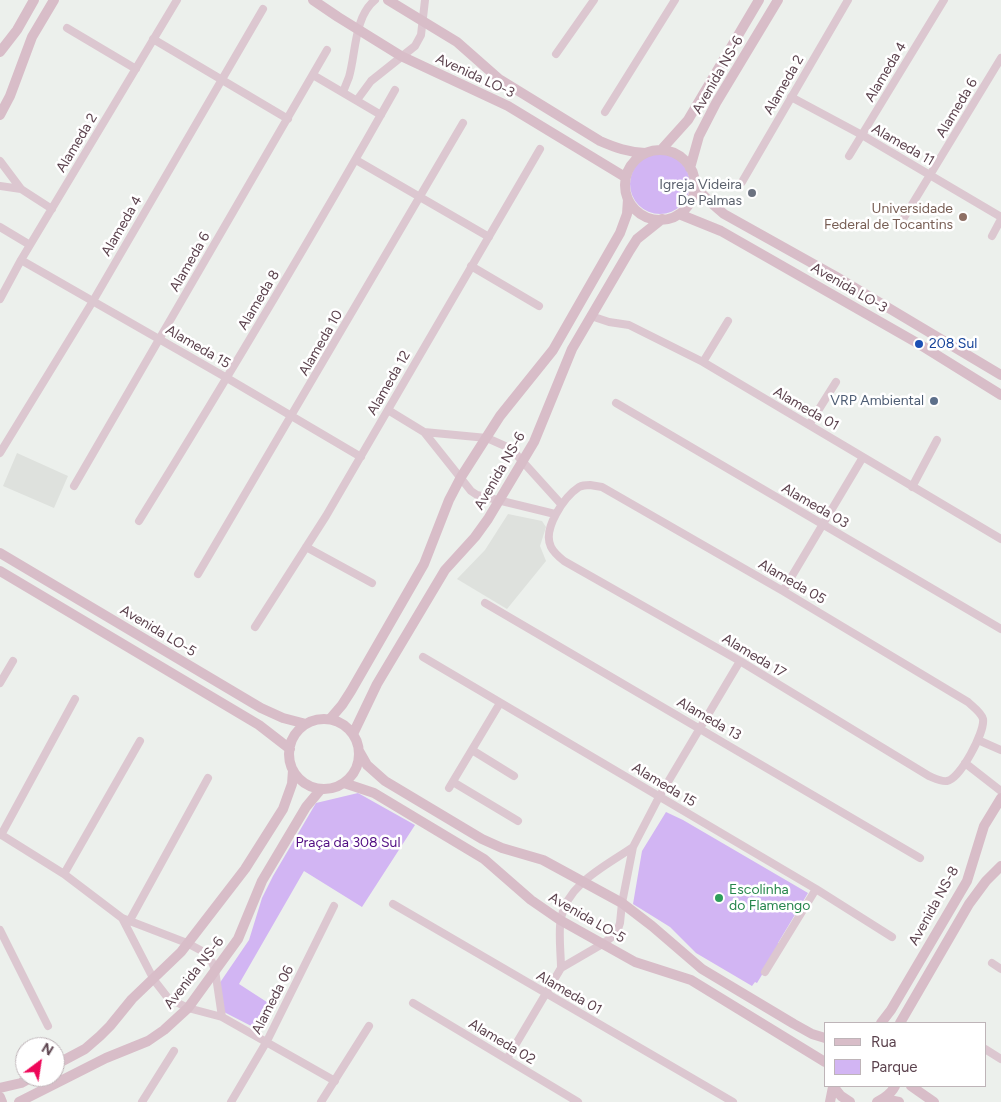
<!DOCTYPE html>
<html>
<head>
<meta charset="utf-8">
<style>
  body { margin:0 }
  #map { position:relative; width:1001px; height:1102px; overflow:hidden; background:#ecf0ec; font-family:Figtree,sans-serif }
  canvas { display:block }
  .legend { position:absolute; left:824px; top:1022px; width:162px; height:65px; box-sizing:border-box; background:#fff; border:1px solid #beb4b8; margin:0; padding:6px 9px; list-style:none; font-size:15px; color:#5c434e }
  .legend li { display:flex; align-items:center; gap:10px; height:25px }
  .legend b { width:25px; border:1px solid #beb4b8 }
  .north { position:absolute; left:15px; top:1037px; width:50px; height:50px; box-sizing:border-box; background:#fff; border:1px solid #beb4b8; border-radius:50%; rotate:31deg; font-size:14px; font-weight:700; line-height:20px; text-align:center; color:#5c434e }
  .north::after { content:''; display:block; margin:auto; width:18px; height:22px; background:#ee0759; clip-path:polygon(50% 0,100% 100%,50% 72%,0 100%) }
</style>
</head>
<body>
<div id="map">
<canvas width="1001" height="1102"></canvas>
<ul class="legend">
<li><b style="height:6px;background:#d8bdc8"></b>Rua</li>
<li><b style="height:14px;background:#d2b5f3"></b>Parque</li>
</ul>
<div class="north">N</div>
</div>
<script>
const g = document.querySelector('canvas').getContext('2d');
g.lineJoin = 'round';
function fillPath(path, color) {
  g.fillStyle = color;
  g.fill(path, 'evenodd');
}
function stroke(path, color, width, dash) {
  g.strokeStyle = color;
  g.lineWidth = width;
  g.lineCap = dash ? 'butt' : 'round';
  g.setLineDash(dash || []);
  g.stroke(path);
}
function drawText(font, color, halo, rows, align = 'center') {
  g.font = font + ' Figtree,sans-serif';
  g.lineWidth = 5;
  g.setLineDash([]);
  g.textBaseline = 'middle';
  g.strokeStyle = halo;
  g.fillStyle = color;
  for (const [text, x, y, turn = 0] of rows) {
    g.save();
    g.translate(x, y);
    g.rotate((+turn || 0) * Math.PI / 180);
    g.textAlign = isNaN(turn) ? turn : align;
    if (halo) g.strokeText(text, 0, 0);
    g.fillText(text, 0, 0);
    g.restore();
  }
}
const education = new Path2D(`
  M17,453L68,476L54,508L3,486Z
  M508,514L542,521L546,527L540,546L546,561L507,609L457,579L485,550Z`);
const green = new Path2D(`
  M630 184a30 30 0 1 1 60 0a30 30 0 1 1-60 0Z
  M358,793L415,825L362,907L304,871L239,984L273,1006L259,1030L222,1011L219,984L249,940L262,898L273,876L316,803Z
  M666,812L683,820L808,893L778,943L780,945L757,983L755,982L752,986L696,953L670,927L633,904L642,851Z`);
const street = new Path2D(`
  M67,28L136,69
  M153,39L288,119
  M556,54L594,0
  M313,75L381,115
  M343,92C345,87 347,82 349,77C356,53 354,17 375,0
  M791,97L862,135L1001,217
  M357,100L371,81L415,46L421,35L425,0
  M605,112L675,0
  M849,156L944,0
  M356,160L489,237
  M0,161L21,189L52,209
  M742,182L848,0
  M0,186L21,189
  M902,221L1001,58
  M0,227L30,245
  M992,236L1001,219
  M21,260L227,378L361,457
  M471,266L539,306
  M0,299L21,260L177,0
  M591,316L609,322L629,325L703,362L1001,539
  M703,362L728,321
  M616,403L1001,629
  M388,410L424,432L471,491L477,495L555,514
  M809,425L836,382
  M424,432L487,438L505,446L514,452L561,504
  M0,453L93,301L263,9
  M590,485L602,487L783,591L968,702C973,707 981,712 983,719C985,732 960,779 947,781C941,782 934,778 929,776L740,661L564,561C559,557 554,553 551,547C542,529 564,497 579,487C583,485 586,485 590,485Z
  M74,486L327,50
  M912,487L937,440
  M139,521C227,379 313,235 395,90
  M306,547L372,583
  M198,574L463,123
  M783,591L863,457
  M485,603L920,858
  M255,627L326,516L540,149
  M423,657L816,889L892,937
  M0,683L13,661
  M978,740L1001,750
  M472,750L514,776
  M965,763L1001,791
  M453,782L518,821
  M449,788L500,703
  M0,834L64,874L122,918L187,943L202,951L212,962L215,970L222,1017
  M1,835L75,699
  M64,874L140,741
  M393,904L733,1102
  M122,918L154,980L168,998L188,1008L222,1017L335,1081
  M130,920L208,778
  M0,930L48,1026
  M992,963L1001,969
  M561,968C561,954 558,932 561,918C568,883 606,866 633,847
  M765,972L816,889
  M413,1003L578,1102
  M985,1049L1001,1059
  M507,1059L561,968L604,943L613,936L618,929L620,923L622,903L633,847L659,797L740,661
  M142,1102L174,1051
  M231,1102L267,1041L334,906
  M321,1102L369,1026`);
const secondary = new Path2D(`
  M313,0L338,17L401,56L508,106L625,177
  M388,0L457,42L499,79L600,141C616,148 628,152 645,153
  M0,52L17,30L34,0
  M0,115L10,96L32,37L54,0
  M661,150L688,120L759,0
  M625 185a35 35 0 1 1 70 0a35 35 0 1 1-70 0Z
  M690,168L699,136L716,103L778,0
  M695,187L709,201L724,214L835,276L1001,375
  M679,214L721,231L919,344L1001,395
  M0,553L261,708L283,718L306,724
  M0,571L259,725L290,749
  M330,719L342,705L351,691L424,564L449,500L461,477L500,416L553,350L620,233L627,214L628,199
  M289 754a35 35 0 1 1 70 0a35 35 0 1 1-70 0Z
  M353,734L377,684L445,570L475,537L488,519L534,442L572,349L630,250L637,239L662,219
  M359,751L367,765L385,781L482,839L502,848L543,860L622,903L652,926L702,969L794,1024L812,1034L825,1038
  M344,783L374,793L484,859L531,900L560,920L635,962L691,980L825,1062
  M881,1023L891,1010L967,881L984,826L1001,798
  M900,1023L969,904L986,881L1001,866
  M55,1065L85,1049L100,1036L110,1026L132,999L181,952L245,869L283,809L292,784L293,770
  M833,1086L841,1096L850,1102
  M911,1086L934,1102
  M0,1088L21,1083L32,1077
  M0,1097L2,1102
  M884,1099L899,1102
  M19,1102L106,1058L148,1041L164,1030L188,1008L238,939L262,881L306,807L321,789
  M830,1102L833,1087
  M877,1102C885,1098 891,1094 895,1086`);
const markers = [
  [752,193,5,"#6b7280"],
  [963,217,5,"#8d6e63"],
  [919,344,5,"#1a4fb4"],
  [934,401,5,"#5c6f8a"],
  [719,898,5,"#2e9e5b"]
];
const streetNames = [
  ["Alameda 4",886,72,-59],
  ["Avenida NS-6",718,75,-60],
  ["Avenida LO-3",475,76,25],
  ["Alameda 2",784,85,-60],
  ["Alameda 6",957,108,-59],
  ["Alameda 2",77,143,-59],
  ["Alameda 11",903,145,30],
  ["Alameda 4",122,226,-60],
  ["Alameda 6",190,262,-60],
  ["Avenida LO-3",849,288,30],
  ["Alameda 8",259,300,-59],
  ["Alameda 10",321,343,-60],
  ["Alameda 15",198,347,30],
  ["Alameda 12",389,383,-60],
  ["Alameda 01",806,409,30],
  ["Avenida NS-6",500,471,-60],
  ["Alameda 03",815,506,30],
  ["Alameda 05",792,582,30],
  ["Avenida LO-5",158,631,31],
  ["Alameda 17",754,656,31],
  ["Alameda 13",709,719,30],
  ["Alameda 15",664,785,31],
  ["Avenida NS-8",934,906,-61],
  ["Avenida LO-5",587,918,30],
  ["Avenida NS-6",194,973,-52],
  ["Alameda 01",569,993,30],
  ["Alameda 06",273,1000,-63],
  ["Alameda 02",502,1042,31]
];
const worshipNames = [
  ["Igreja Videira",742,185],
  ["De Palmas",742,201]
];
const educationNames = [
  ["Universidade",953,209],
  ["Federal de Tocantins",953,225]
];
const transitNames = [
  ["208 Sul",929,344]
];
const serviceNames = [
  ["VRP Ambiental",924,401]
];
const parkNames = [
  ["Praça da 308 Sul",348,843]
];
const leisureNames = [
  ["Escolinha",729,890],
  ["do Flamengo",729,906]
];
fillPath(education, '#dee1dd');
fillPath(green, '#d2b5f3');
stroke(street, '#dcc7d0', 8);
stroke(secondary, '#d8bdc8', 10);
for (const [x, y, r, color] of markers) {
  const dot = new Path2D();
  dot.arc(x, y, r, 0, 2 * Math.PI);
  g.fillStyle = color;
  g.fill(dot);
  stroke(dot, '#fff', 2);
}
drawText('14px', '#5c434e', '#fff', streetNames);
drawText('14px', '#5b616d', '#fff', worshipNames, 'right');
drawText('14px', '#785e54', '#fff', educationNames, 'right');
drawText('14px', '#164399', '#fff', transitNames, 'left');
drawText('14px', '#4e5e75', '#fff', serviceNames, 'right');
drawText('14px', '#520e83', '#fff', parkNames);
drawText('14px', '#27864d', '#fff', leisureNames, 'left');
</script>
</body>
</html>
